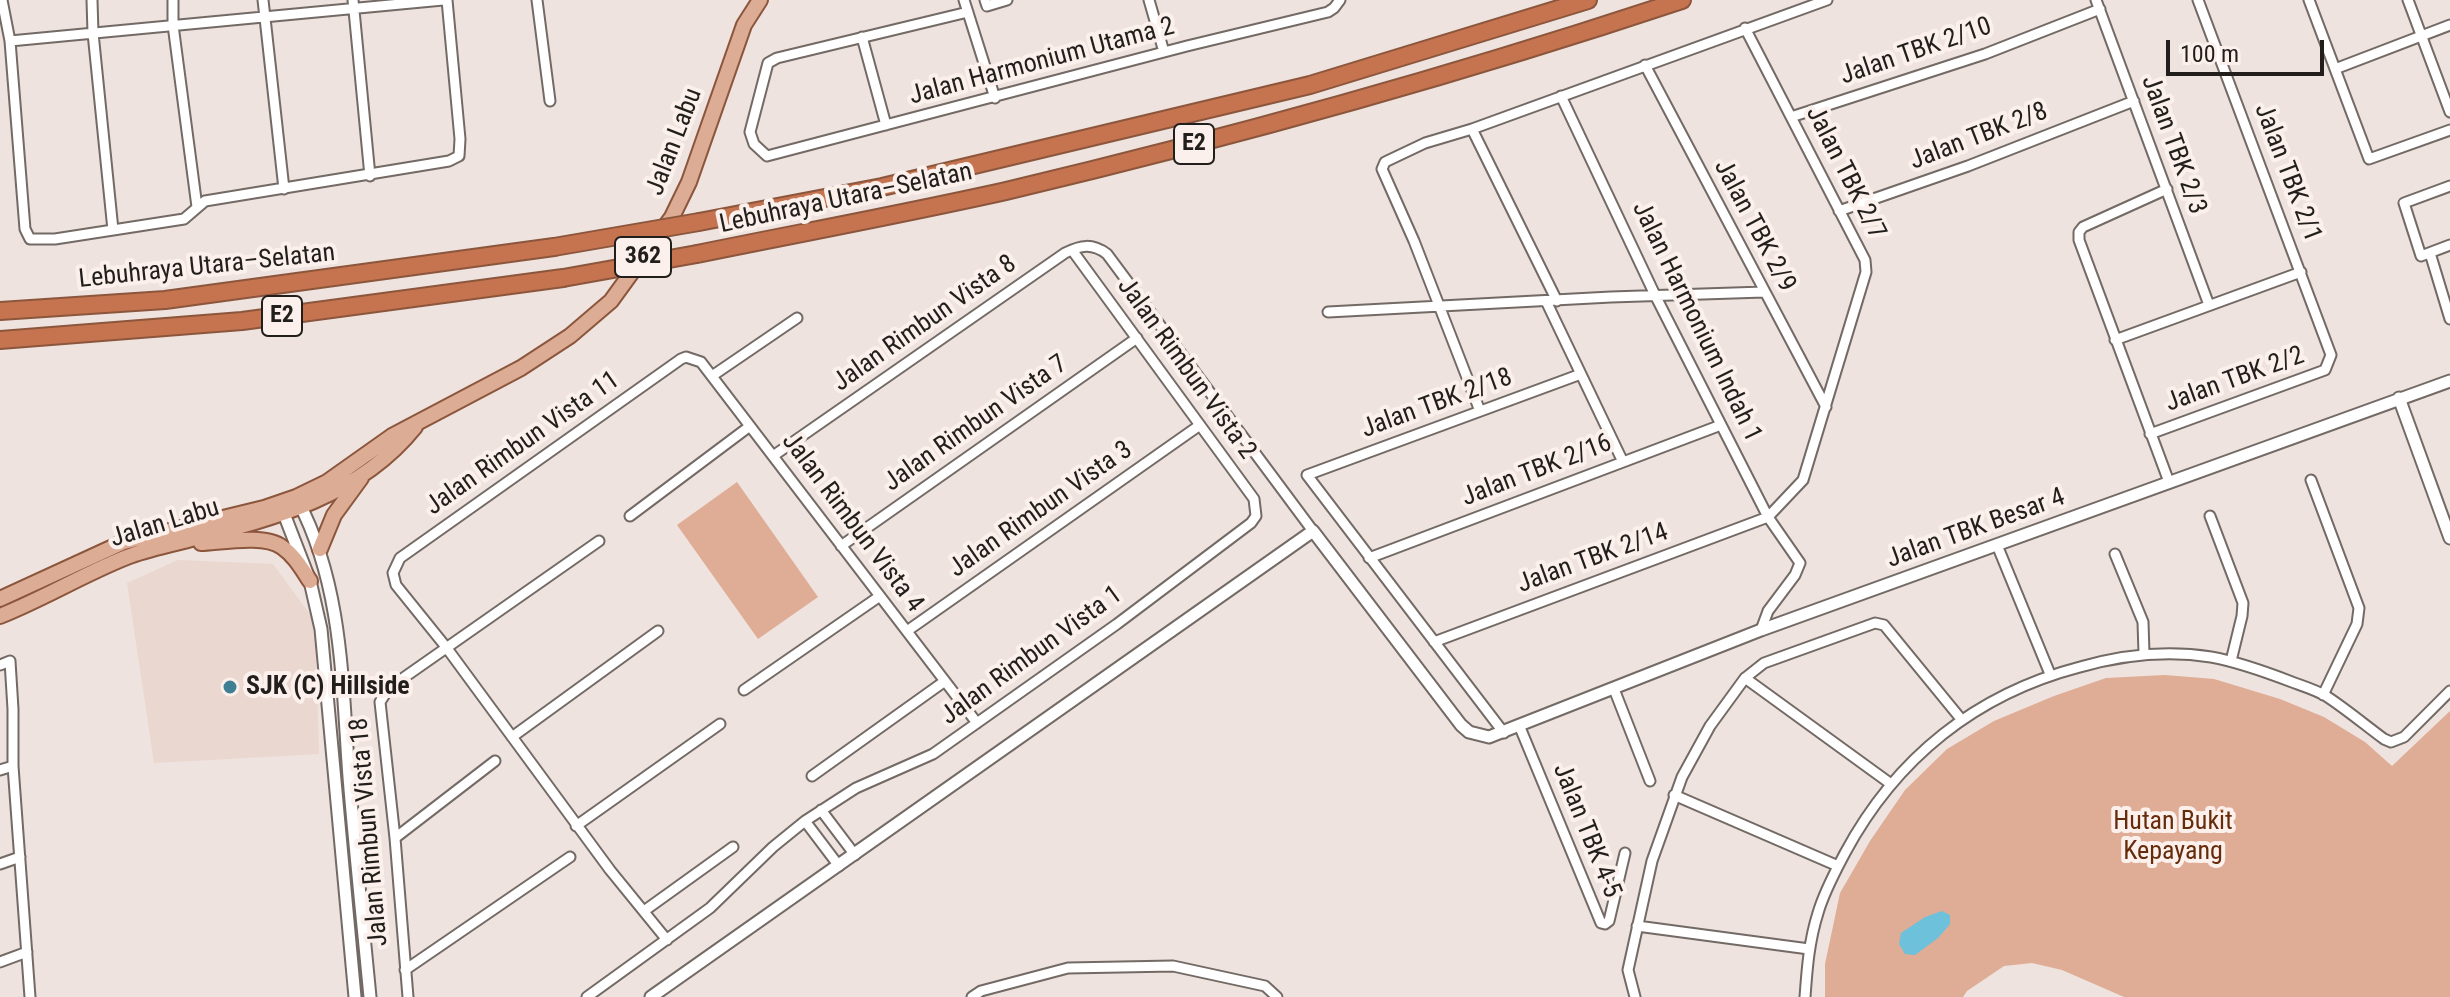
<!DOCTYPE html>
<html>
<head>
<meta charset="utf-8">
<style>
  body { margin:0 }
  #map { position:relative; width:2450px; height:997px; overflow:hidden; background:#eee3de; font-family:"Roboto Condensed",sans-serif }
  canvas { display:block }
  .scale { position:absolute; left:2166px; top:40px; width:158px; height:36px; box-sizing:border-box; border:4px solid #211e1c; border-top:0; padding-left:10px; font-size:24px; line-height:28px; white-space:nowrap; color:#211e1c; -webkit-text-stroke:6px #fbf0eb; paint-order:stroke }
</style>
</head>
<body>
<div id="map">
<canvas width="2450" height="997"></canvas>
<div class="scale">100 m</div>
</div>
<script>
const g = document.querySelector('canvas').getContext('2d');
g.lineJoin = 'round';
function fillPath(path, color) {
  g.fillStyle = color;
  g.fill(path, 'evenodd');
}
function stroke(path, color, width, dash) {
  g.strokeStyle = color;
  g.lineWidth = width;
  g.lineCap = dash ? 'butt' : 'round';
  g.setLineDash(dash || []);
  g.stroke(path);
}
function drawText(font, color, halo, rows, align = 'center') {
  g.font = font + ' "Roboto Condensed",sans-serif';
  g.lineWidth = 8;
  g.setLineDash([]);
  g.textBaseline = 'middle';
  g.strokeStyle = halo;
  g.fillStyle = color;
  for (const [text, x, y, turn = 0] of rows) {
    g.save();
    g.translate(x, y);
    g.rotate((+turn || 0) * Math.PI / 180);
    g.textAlign = isNaN(turn) ? turn : align;
    if (halo) g.strokeText(text, 0, 0);
    g.fillText(text, 0, 0);
    g.restore();
  }
}
const built = new Path2D(`
  M178,560L273,564L315,621L319,754L154,763L127,583Z`);
const green = new Path2D(`
  M737,482L818,597L758,639L677,525Z
  M2165,675L2214,679L2280,699L2324,717L2365,742L2392,766L2450,711V997H2124L2062,970L2032,963L2004,966L1967,991L1963,997H1825V964L1840,893L1870,841L1905,790L1947,749L1994,721L2054,696L2106,678Z`);
const water = new Path2D(`
  M1942,911L1950,915V924L1938,938L1915,955L1905,954L1899,944L1901,933L1925,917Z`);
const minor = new Path2D(`
  M2,0L10,41L25,229L30,239H55L184,219L205,201L449,161L459,156L460,139L447,0
  M92,0L93,33L113,230
  M173,0V25L197,207
  M263,0L284,189
  M353,0L370,176
  M537,0L550,101
  M964,0L995,98
  M985,0L987,6L1007,0
  M1149,0L1164,52
  M2096,0L2209,305
  M2309,0L2369,159L2450,130
  M2408,0L2450,112
  M968,12L777,58L768,63L750,132L754,144L767,156L1187,46L1328,12L1334,8L1340,0
  M862,37L886,125
  M10,41L443,0
  M1645,65L1826,407
  M2335,69L2450,25
  M1561,96L1655,295L1768,517L1800,563L1795,575L1768,611L1761,630
  M1791,117L1985,54L2100,9
  M1472,129L1557,301
  M2450,186L2404,203L2421,256L2450,245
  M2167,189L2083,227L2079,232V240L2169,482
  M1839,211L1968,166L2134,101
  M2430,253L2450,319
  M1546,301L1623,462
  M1328,312L1611,297L1764,292
  M2115,340L2301,272
  M712,376L797,318
  M1480,411L1414,241L1382,169L1385,162L1425,143L1472,129L1827,0
  M2150,434L2325,370L2331,355L2198,0
  M773,456L1065,253C1081,245 1092,243 1107,254L1313,531
  M2311,480L2359,608L2357,624L2323,695
  M630,516L750,426
  M2210,516L2243,603L2242,616L2231,661
  M1997,545L2050,674
  M841,546L1137,338
  M2115,554L2143,622L2144,654
  M1369,558L1721,425
  M907,631L1200,425
  M1434,642L1768,517L1803,480L1866,272L1865,260L1745,28
  M0,665L10,661L13,709V766
  M1745,678L1891,784
  M1614,689L1650,781
  M744,690L880,596
  M1519,725L1601,923L1605,924L1609,921L1625,853
  M1504,733L1307,475L1581,374
  M512,737L658,631
  M0,770L13,766L30,997
  M812,776L945,681
  M1674,795L1838,866
  M821,810L855,855
  M805,821L839,866
  M576,826L720,724
  M395,838L495,761
  M0,864L20,857
  M644,911L733,847
  M1637,926L1809,949
  M667,940L610,870L446,647L396,585L393,573L400,558L681,359L686,357L701,362L977,723
  M0,962L27,952
  M405,970L570,857
  M408,997L395,838L380,702L389,688L599,541
  M587,997L710,908L773,847L805,821L856,788L933,754L1117,624L1251,523L1256,516L1254,499L1072,250
  M972,997L981,991L1068,968L1173,966L1265,986L1277,997
  M1635,997L1628,970L1652,861L1682,777L1710,726L1745,678L1764,663L1875,623L1884,625L1961,719
  M1805,997C1807,969 1809,941 1818,913C1824,892 1835,872 1845,853C1896,758 1976,694 2080,667C2122,655 2167,650 2211,657C2239,662 2266,672 2292,682C2303,686 2316,690 2326,696C2346,709 2365,725 2384,739L2391,742L2404,737L2450,691`);
const tertiary = new Path2D(`
  M2399,398L2450,538
  M298,501C343,586 342,684 349,777C355,850 363,924 370,997
  M281,506L310,581L321,629L355,997
  M651,997L1313,531L1461,725L1469,732L1489,737L1761,630L2450,381`);
const primary = new Path2D(`
  M201,543C222,542 265,534 282,547C294,555 302,569 310,581
  M320,549L334,515L361,478
  M0,599L124,542L264,508L296,497L327,482L392,436L521,368L570,336L611,301L672,217L689,182L744,25L760,0
  M0,616C43,599 84,574 127,557C147,549 170,545 191,539C274,518 359,497 415,427`);
const motorway = new Path2D(`
  M699,222L882,187L1310,85L1588,0
  M697,254C800,233 903,214 1006,191C1233,137 1460,74 1682,0
  M0,311L165,300L554,247
  M0,340L242,321L563,278`);
const motorwayBridge = new Path2D(`
  M554,247L699,222
  M563,278L697,254`);
const markers = [
  [230,687,8,"#3f7f93"]
];
const shields = [
  [1194,144,40],
  [643,257,56],
  [282,316,40]
];
const shieldNames = [
  ["E2",1194,144],
  ["362",643,257],
  ["E2",282,316]
];
const streetNames = [
  ["Jalan TBK 2/10",1916,52,-19],
  ["Jalan Harmonium Utama 2",1042,62,-15],
  ["Jalan TBK 2/8",1979,137,-21],
  ["Jalan Labu",675,142,-69],
  ["Jalan TBK 2/3",2173,145,70],
  ["Jalan TBK 2/7",1845,173,63],
  ["Jalan TBK 2/1",2287,173,69],
  ["Lebuhraya Utara–Selatan",846,199,-12],
  ["Jalan TBK 2/9",1754,226,62],
  ["Lebuhraya Utara–Selatan",207,267,-6],
  ["Jalan Harmonium Indah 1",1696,322,64],
  ["Jalan Rimbun Vista 8",925,324,-35],
  ["Jalan Rimbun Vista 2",1186,369,54],
  ["Jalan TBK 2/2",2235,380,-20],
  ["Jalan TBK 2/18",1437,404,-20],
  ["Jalan Rimbun Vista 7",976,424,-35],
  ["Jalan Rimbun Vista 11",523,444,-35],
  ["Jalan TBK 2/16",1537,471,-21],
  ["Jalan Rimbun Vista 3",1041,510,-35],
  ["Jalan Rimbun Vista 4",852,523,53],
  ["Jalan Labu",165,524,-17],
  ["Jalan TBK Besar 4",1976,529,-20],
  ["Jalan TBK 2/14",1593,559,-20],
  ["Jalan Rimbun Vista 1",1032,656,-36],
  ["Jalan TBK 4-5",1586,831,68],
  ["Jalan Rimbun Vista 18",370,832,-95]
];
const poiNames = [
  ["SJK (C) Hillside",246,687]
];
const parkNames = [
  ["Hutan Bukit",2173,822],
  ["Kepayang",2173,852]
];
fillPath(built, '#ead7cf');
fillPath(green, '#dfac95');
fillPath(water, '#6dc1da');
stroke(minor, '#736a65', 13);
stroke(tertiary, '#736a65', 15);
stroke(primary, '#8c563d', 18);
stroke(motorway, '#8c563d', 20);
stroke(minor, '#fff', 9);
stroke(tertiary, '#fff', 11);
stroke(primary, '#dcac95', 14);
stroke(motorway, '#c5744f', 16);
stroke(motorwayBridge, '#8c563d', 20, []);
stroke(motorwayBridge, '#c5744f', 16);
for (const [x, y, r, color] of markers) {
  const dot = new Path2D();
  dot.arc(x, y, r, 0, 2 * Math.PI);
  g.fillStyle = color;
  g.fill(dot);
  stroke(dot, '#fbf0eb', 3);
}
for (const [x, y, w] of shields) {
  const box = new Path2D();
  box.roundRect(x - w / 2, y - 20, w, 40, 6);
  g.fillStyle = '#fbf0eb';
  g.fill(box);
  stroke(box, '#211e1c', 2);
}
drawText('bold 24px', '#211e1c', null, shieldNames);
drawText('26px', '#211e1c', '#fbf0eb', streetNames);
drawText('bold 26px', '#211e1c', '#fbf0eb', poiNames, 'left');
drawText('26px', '#662b0a', '#fbf0eb', parkNames);
</script>
</body>
</html>
